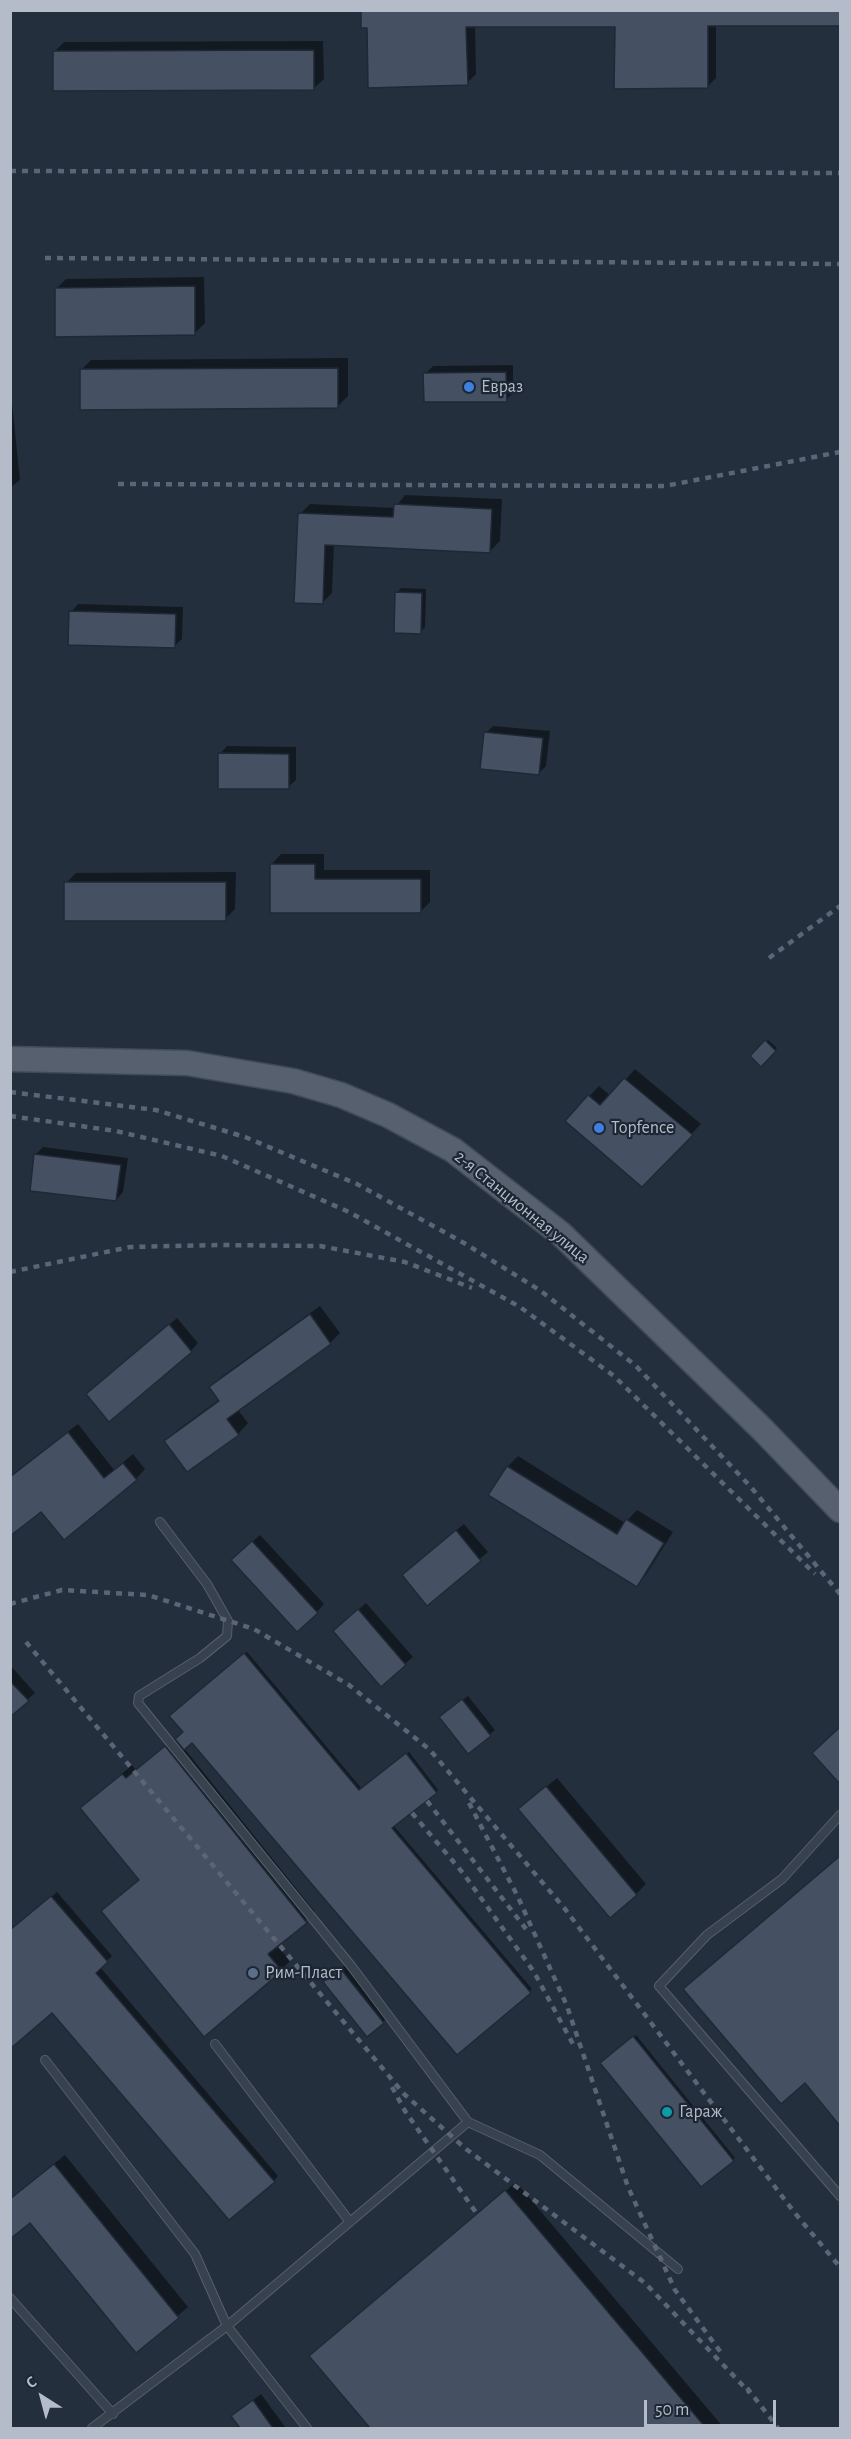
<!DOCTYPE html>
<html>
<head>
<meta charset="utf-8">
<style>
  body { margin:0 }
  #map { position:relative; width:851px; height:2439px; overflow:hidden; background:#242f3e; font-family:"Alegreya Sans",sans-serif }
  canvas { display:block }
  .frame { position:absolute; inset:0; border:12px solid #b4bcc9; pointer-events:none }
  .north { position:absolute; left:12px; top:2367px; width:60px; height:60px; -webkit-text-stroke:4px #1d2633; paint-order:stroke; rotate:324deg; font-size:16px; font-weight:700; line-height:24px; text-align:center; color:#b4bcc9 }
  .north::after { content:''; display:block; margin:auto; width:21px; height:27px; background:#b4bcc9; clip-path:polygon(50% 0,100% 100%,50% 72%,0 100%) }
  .scale { position:absolute; left:644px; top:2400px; width:132px; height:27px; box-sizing:border-box; border:3px solid #b4bcc9; border-top:0; padding-left:8px; font-size:18px; line-height:21px; white-space:nowrap; color:#b4bcc9; -webkit-text-stroke:4px #1d2633; paint-order:stroke }
</style>
</head>
<body>
<div id="map">
<canvas width="851" height="2439"></canvas>
<div class="frame"></div>
<div class="north">С</div>
<div class="scale">50 m</div>
</div>
<script>
const g = document.querySelector('canvas').getContext('2d');
g.lineJoin = 'round';
function fillPath(path, color) {
  g.fillStyle = color;
  g.fill(path, 'evenodd');
}
function stroke(path, color, width, dash) {
  g.strokeStyle = color;
  g.lineWidth = width;
  g.lineCap = dash ? 'butt' : 'round';
  g.setLineDash(dash || []);
  g.stroke(path);
}
function drawText(font, color, halo, rows, align = 'center') {
  g.font = font + ' "Alegreya Sans",sans-serif';
  g.lineWidth = 4.5;
  g.setLineDash([]);
  g.textBaseline = 'middle';
  g.strokeStyle = halo;
  g.fillStyle = color;
  for (const [text, x, y, turn = 0] of rows) {
    g.save();
    g.translate(x, y);
    g.rotate((+turn || 0) * Math.PI / 180);
    g.textAlign = isNaN(turn) ? turn : align;
    if (halo) g.strokeText(text, 0, 0);
    g.fillText(text, 0, 0);
    g.restore();
  }
}
const shadow = new Path2D(`
  M362,10H840V24L716,25V78L707,87L616,25L475,26L476,74L467,83L368,26Z
  M323,41L324,79L313,89L54,52L64,42Z
  M11,175V248L10,249V175Z
  M204,277L205,323L195,333L56,289L66,279Z
  M348,358V396L337,407L81,370L91,360Z
  M513,365V393L506,400L425,374L433,366Z
  M10,383L20,480L10,488Z
  M405,495L502,499L500,541L490,551L334,544L332,593L322,603L300,514L310,504L395,508Z
  M401,588L426,589L425,627L420,632L397,593Z
  M78,604L183,607L182,639L174,646L71,612Z
  M493,726L550,731L546,766L539,773L486,733Z
  M227,746L296,747V780L288,787L220,754Z
  M281,854H324V870H430V902L420,912H271V865Z
  M236,872L235,909L225,919L66,883L76,873Z
  M768,1040L777,1048L761,1065L752,1056Z
  M635,1069L701,1124L642,1185L567,1120L599,1086L611,1096Z
  M43,1147L128,1158L123,1192L116,1200L35,1155Z
  M320,1306L340,1333L330,1343L238,1410L248,1423L238,1434L166,1441L176,1431L220,1399L211,1387L221,1377Z
  M177,1318L198,1343L191,1351L95,1387Z
  M78,1424L114,1470L133,1454L145,1469L136,1479L41,1510L10,1534V1476Z
  M518,1456L625,1523L637,1510L673,1532L646,1575L636,1585L491,1495L508,1466Z
  M464,1524L488,1552L427,1604L411,1567Z
  M260,1535L324,1604L317,1612L241,1552Z
  M366,1603L413,1657L381,1684L343,1623Z
  M247,1652L362,1789L409,1752L438,1790L393,1825L532,1989L457,2053L193,1741L184,1748L315,1912L277,1945L290,1961L281,1970L112,1902L140,1879L82,1808L132,1765L136,1770L185,1732L171,1716Z
  M10,1665L35,1693L10,1715Z
  M468,1696L495,1730L468,1752L446,1713Z
  M840,1728V1774L837,1777L822,1745Z
  M557,1778L646,1884L636,1894L530,1800Z
  M840,1856V2124L805,2081L695,1979Z
  M57,1892L112,1956L100,1967L278,2176L274,2181L53,2011L10,1931Z
  M348,1962L390,2015L383,2022L333,1975Z
  M636,2035L735,2158L701,2185L602,2063Z
  M65,2155L188,2307L136,2351L10,2199Z
  M516,2182L724,2428H372L311,2356Z
  M261,2394L286,2428H242L233,2416Z`);
const building = new Path2D(`
  M361,10H840V26H708V88L614,89L615,27H466L468,85L368,88L367,28H361Z
  M314,50V90L53,91V51Z
  M195,286V335L55,337V288Z
  M338,368V408L80,410V369Z
  M506,372L507,402H424L423,373Z
  M394,504L492,509L490,553L325,545L323,604L294,603L298,513L393,517Z
  M395,592L422,593L421,634L394,633Z
  M69,611L176,614L175,648L68,645Z
  M484,732L543,738L539,775L480,769Z
  M218,753L289,754V789H218Z
  M270,864H315V879H421V913H270Z
  M64,882H226V921H64Z
  M765,1040L776,1051L761,1067L750,1056Z
  M624,1078L693,1135L642,1187L565,1121L588,1095L600,1105Z
  M34,1154L121,1165L116,1201L30,1191Z
  M310,1314L331,1344L227,1419L239,1435L187,1472L164,1441L219,1401L209,1387Z
  M169,1324L192,1352L109,1422L86,1394Z
  M68,1432L104,1478L123,1463L137,1480L64,1540L41,1512L10,1536V1477Z
  M507,1466L617,1534L626,1519L664,1543L637,1587L488,1495Z
  M456,1530L481,1561L427,1606L402,1575Z
  M252,1541L318,1613L297,1632L231,1560Z
  M358,1609L406,1665L381,1687L333,1631Z
  M244,1653L359,1790L406,1753L437,1793L392,1828L531,1993L457,2055L192,1743L184,1750L175,1739L183,1732L169,1716Z
  M10,1681L29,1701L10,1717Z
  M462,1699L491,1736L468,1754L439,1717Z
  M840,1727V1784L812,1753Z
  M165,1746L307,1923L268,1954L282,1971L204,2037L101,1911L139,1880L80,1808L122,1774L126,1778Z
  M546,1786L637,1895L610,1918L518,1809Z
  M840,1856V2126L805,2083L781,2104L683,1989Z
  M51,1896L108,1962L96,1973L275,2182L229,2220L52,2013L10,2049V1930Z
  M340,1968L384,2023L367,2037L323,1982Z
  M633,2036L734,2161L701,2187L600,2063Z
  M54,2164L179,2318L136,2353L30,2223L10,2239V2199Z
  M505,2190L706,2428H370L309,2356Z
  M253,2400L273,2428H240L231,2416Z`);
const lane = new Path2D(`
  M160,1522L207,1584L228,1621L227,1636L200,1658L139,1696L138,1703L352,1967L468,2122
  M840,1815L782,1879L707,1935L659,1986L840,2196
  M215,2044L350,2222
  M45,2060L195,2254L227,2326L307,2428
  M10,2298L113,2414
  M92,2428L227,2326L468,2122L540,2155L678,2269`);
const primary = new Path2D(`
  M10,1059L187,1063L293,1081L341,1095L388,1115L453,1150L561,1234L763,1430L840,1510`);
const rail = new Path2D(`
  M10,171L840,173
  M45,258L840,264
  M118,484L665,486L840,452
  M769,958L840,906
  M10,1092L156,1110L245,1137L357,1184L464,1243L541,1291L636,1366L750,1486L840,1594
  M10,1116L116,1131L222,1156L349,1212L520,1307L614,1376L815,1574
  M10,1272L130,1247L217,1245L320,1246L405,1262L472,1288
  M10,1604L62,1590L148,1595L254,1629L349,1685L430,1750L565,1909L794,2212L840,2267
  M26,1642L404,2094L466,2149L645,2283L750,2393
  M427,1801L526,1929
  M469,1803L518,1897L567,2006L628,2187L675,2290L722,2354
  M412,1813L463,1873L534,1972L574,2046
  M392,2087L405,2111L477,2214
  M747,2388L778,2428`);
const markers = [
  [469,387,6,"#3f7fe0"],
  [599,1128,6,"#3f7fe0"],
  [253,1973,6,"#5c6f8a"],
  [667,2112,6,"#0f9aa8"]
];
const poiNames = [
  ["Евраз",481,387],
  ["Topfence",611,1128],
  ["Рим-Пласт",265,1973],
  ["Гараж",679,2112]
];
const streetNames = [
  ["2-я Станционная улица",522,1207,39]
];
fillPath(shadow, '#0007');
fillPath(building, '#455162');
stroke(building, '#1f2835', 1.5);
stroke(lane, '#565f6c', 10);
stroke(primary, '#414a57', 27);
stroke(lane, '#38414e', 8);
stroke(primary, '#56606e', 24);
stroke(rail, '#5a6575', 4.5, [6, 6]);
for (const [x, y, r, color] of markers) {
  const dot = new Path2D();
  dot.arc(x, y, r, 0, 2 * Math.PI);
  g.fillStyle = color;
  g.fill(dot);
  stroke(dot, '#1d2633', 2);
}
drawText('18px', '#b4bcc9', '#1d2633', poiNames, 'left');
drawText('18px', '#b4bcc9', '#1d2633', streetNames);
</script>
</body>
</html>
